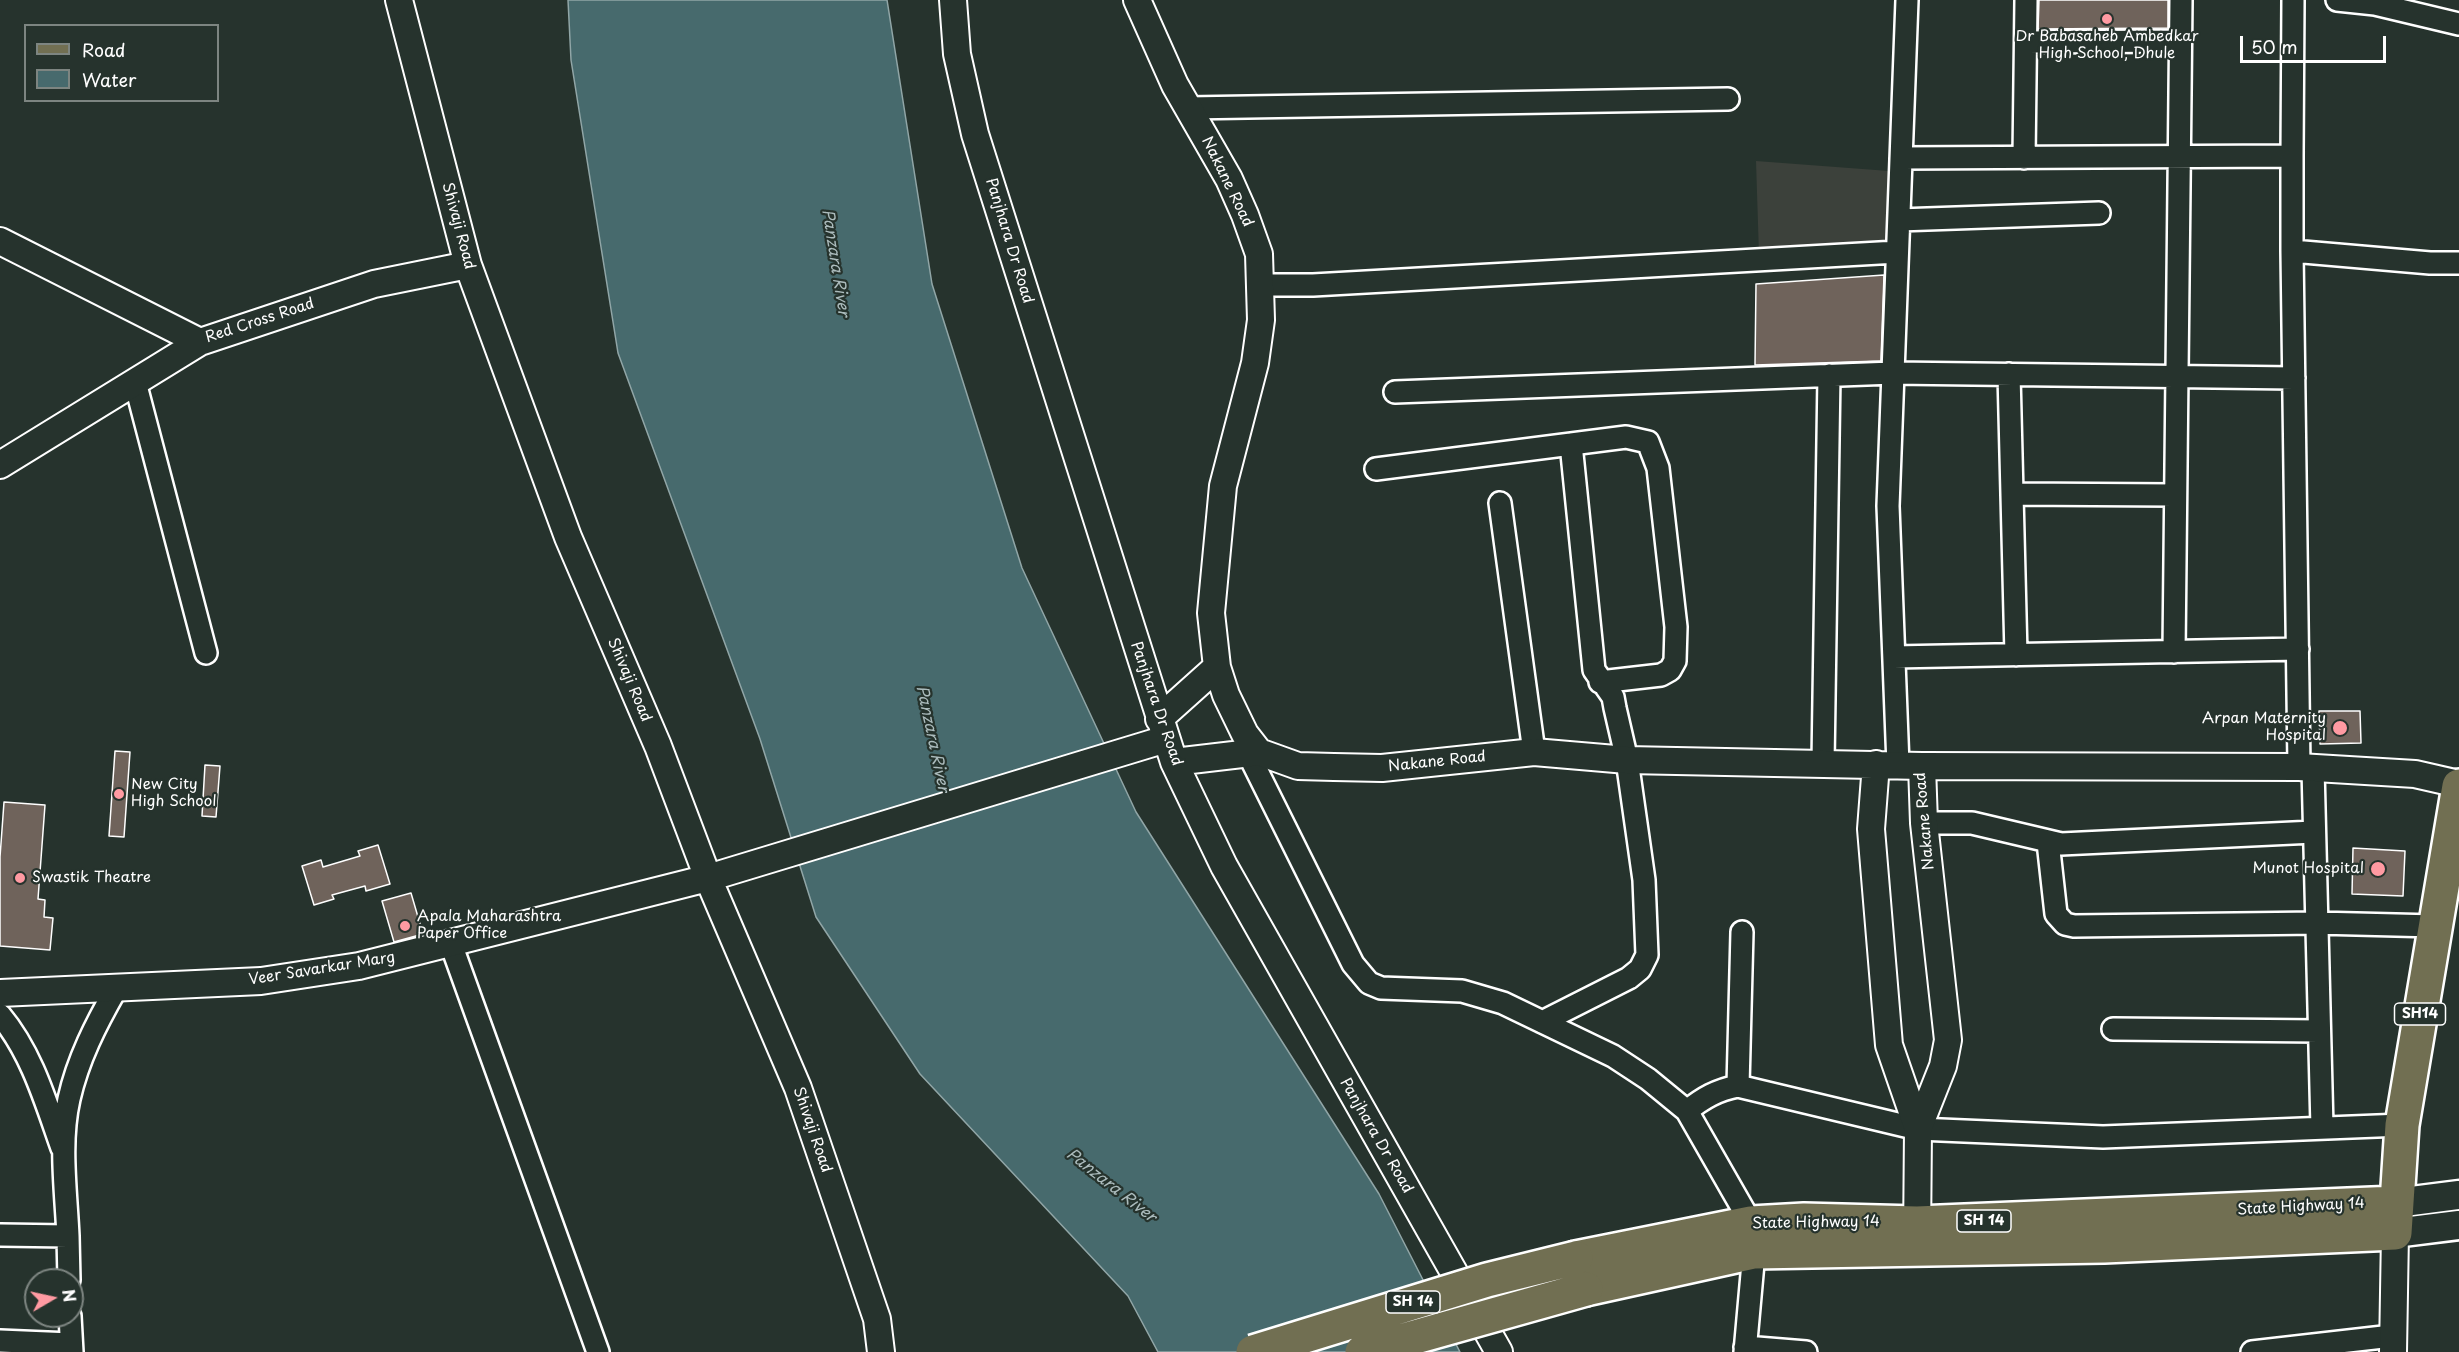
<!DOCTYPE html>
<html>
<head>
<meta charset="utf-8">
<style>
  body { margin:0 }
  #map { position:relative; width:2459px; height:1352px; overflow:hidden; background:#26332d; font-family:"Playpen Sans",sans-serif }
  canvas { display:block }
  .legend { position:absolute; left:24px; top:24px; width:195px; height:78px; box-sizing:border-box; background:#26332d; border:2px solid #7d8581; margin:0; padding:8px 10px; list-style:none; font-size:18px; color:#fff }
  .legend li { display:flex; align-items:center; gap:12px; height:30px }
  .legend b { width:30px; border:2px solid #7d8581 }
  .north { position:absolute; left:24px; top:1268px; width:60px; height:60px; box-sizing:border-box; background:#26332d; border:2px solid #7d8581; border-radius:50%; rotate:81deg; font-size:16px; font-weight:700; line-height:24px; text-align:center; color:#fff }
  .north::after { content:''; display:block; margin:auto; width:21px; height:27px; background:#ff9aa2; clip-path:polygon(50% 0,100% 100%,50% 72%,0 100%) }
  .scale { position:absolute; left:2240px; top:36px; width:146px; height:27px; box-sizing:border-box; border:3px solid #fff; border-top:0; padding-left:8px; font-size:18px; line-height:21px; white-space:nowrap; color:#fff; -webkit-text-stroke:4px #26332d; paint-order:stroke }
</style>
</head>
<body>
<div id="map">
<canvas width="2459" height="1352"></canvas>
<ul class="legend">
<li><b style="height:8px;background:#716f52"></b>Road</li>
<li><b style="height:16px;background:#476a6d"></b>Water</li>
</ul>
<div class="north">N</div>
<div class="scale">50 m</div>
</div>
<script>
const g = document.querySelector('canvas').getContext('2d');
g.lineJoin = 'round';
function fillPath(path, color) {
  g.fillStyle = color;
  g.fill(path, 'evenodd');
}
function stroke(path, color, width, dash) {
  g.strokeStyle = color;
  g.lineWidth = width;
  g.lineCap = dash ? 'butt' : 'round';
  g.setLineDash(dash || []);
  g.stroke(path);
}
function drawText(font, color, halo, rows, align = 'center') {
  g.font = font + ' "Playpen Sans",sans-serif';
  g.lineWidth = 4.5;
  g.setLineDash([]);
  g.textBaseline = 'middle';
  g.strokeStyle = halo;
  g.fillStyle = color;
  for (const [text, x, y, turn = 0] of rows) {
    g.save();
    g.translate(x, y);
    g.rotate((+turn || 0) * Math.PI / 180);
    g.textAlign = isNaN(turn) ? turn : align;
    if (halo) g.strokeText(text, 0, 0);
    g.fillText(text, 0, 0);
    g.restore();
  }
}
const built = new Path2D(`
  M1756,161L1889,171L1886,247L1759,255Z`);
const water = new Path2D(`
  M568,0H887L932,284L1022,568L1136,812L1379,1194L1460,1352H1158L1128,1296L920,1074L816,917L760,739L618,353L571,60Z`);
const building = new Path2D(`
  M2039,0H2168V28L2038,29Z
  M1884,275L1881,361L1755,365L1756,284Z
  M2319,711H2360L2361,743L2320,744Z
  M115,751L130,752L124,837L109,836Z
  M205,765L220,766L216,817L202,816Z
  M4,802L45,805L38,899L45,900L44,917L53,918L50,950L0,946V857Z
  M378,845L390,884L366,891L365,886L332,895L334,899L314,905L302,866L321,860L323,867L360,856L358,851Z
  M2353,848L2405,851L2403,896L2352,894Z
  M411,893L423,934L394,942L382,901Z`);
const minor = new Path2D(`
  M2337,0L2375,4L2459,24
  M2026,42L2181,41
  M1188,108L1728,99
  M2292,156L2293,0
  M1901,158L2292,156V251
  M2024,158L2026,0
  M1899,220L2099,213
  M1261,285H1313L1897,252
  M2009,374L2016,655
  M135,382L206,653
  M1395,392L1893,373L2294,378
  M1376,469L1626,437L1648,442L1658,468L1676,627L1675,661L1670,670L1661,675L1600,682
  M2013,494L2175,495
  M1500,503L1534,752
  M2174,652L2181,0
  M1894,657L2298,649
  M1248,753L1353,964L1369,983L1381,988L1462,991L1503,1003L1613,1056L1648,1079L1687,1111L1751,1223L1754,1252L1745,1352
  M1823,763L1829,375
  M1898,765L1888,506L1907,0
  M2299,767L2292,251L2430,263H2459
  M2313,768L2322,1128
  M1924,823H1972L2061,844L2314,832
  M2048,842L2056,914L2065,924L2074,926L2317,923L2435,926
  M451,944L598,1352
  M0,1015C32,1053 46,1103 62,1148
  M1542,1022L1629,978L1640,969L1647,955L1644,880L1627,760L1615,708L1613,697L1594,670L1571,444
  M2113,1029L2319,1031
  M1738,1086L1742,932
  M1687,1111C1703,1098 1717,1090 1738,1086L1918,1129L2103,1137L2402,1125
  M0,1235L68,1236L69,1280
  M68,1236C66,1191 59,1143 69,1099C78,1059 96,1024 116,989
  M70,1316L72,1352
  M0,1341L71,1344
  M1745,1347L1806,1352
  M2252,1352L2392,1336`);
const tertiary = new Path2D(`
  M399,0L468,265L568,537L658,746L708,878L798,1088L877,1319L881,1352
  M953,0L957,54L975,134L1174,762L1224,866L1499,1352
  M1137,0L1175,85L1229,179L1245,215L1259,254L1261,320L1255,363L1223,486L1211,613L1217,667L1226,695L1245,734L1259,752L1298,766L1334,767L1382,768L1534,752L1627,760L1922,766L2299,767L2415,774L2459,784
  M0,241L200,342L374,284L468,265
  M0,465L200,342
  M1159,719L1217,667
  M1174,762L1259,752
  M1876,764L1871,829L1889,1045L1918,1129
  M0,993L261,981L359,966L708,878L1166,739
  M1917,1242L1918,1129L1943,1066L1948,1040L1924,823L1922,766
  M2393,1352L2395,1233`);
const secondary = new Path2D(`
  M2396,1203L2459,1195
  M2395,1233L2459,1225`);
const primary = new Path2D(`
  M1576,1258L1751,1223L1804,1220L1917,1223L2396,1203
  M1586,1289L1754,1252L2104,1246L2395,1233L2402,1125L2459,786`);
const primaryBridge = new Path2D(`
  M1253,1352L1487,1280L1576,1258
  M1362,1352L1586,1289`);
const markers = [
  [2107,19,6,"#ff9aa2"],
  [2340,728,8,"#ff9aa2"],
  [119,794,6,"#ff9aa2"],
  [2378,869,8,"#ff9aa2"],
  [20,878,6,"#ff9aa2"],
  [405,926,6,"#ff9aa2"]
];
const shields = [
  [2420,1014,51],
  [1984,1221,54],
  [1413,1302,54]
];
const shieldNames = [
  ["SH14",2420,1014],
  ["SH 14",1984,1221],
  ["SH 14",1413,1302]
];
const poiNames = [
  ["Dr Babasaheb Ambedkar",2107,37,"center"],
  ["High School, Dhule",2107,54,"center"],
  ["Arpan Maternity",2326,719,"right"],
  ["Hospital",2326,736,"right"],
  ["New City",131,785],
  ["High School",131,802],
  ["Munot Hospital",2364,869,"right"],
  ["Swastik Theatre",32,878],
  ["Apala Maharashtra",417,917],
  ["Paper Office",417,934]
];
const streetNames = [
  ["Nakane Road",1227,182,64],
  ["Shivaji Road",458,226,75],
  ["Panjhara Dr Road",1009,241,73],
  ["Red Cross Road",260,321,-18],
  ["Shivaji Road",629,680,67],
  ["Panjhara Dr Road",1156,704,71],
  ["Nakane Road",1437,762,-6],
  ["Nakane Road",1925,821,-95],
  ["Veer Savarkar Marg",322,969,-9],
  ["Shivaji Road",812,1130,71],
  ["Panjhara Dr Road",1376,1136,60],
  ["State Highway 14",2301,1207,-3],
  ["State Highway 14",1816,1223,-1]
];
const waterNames = [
  ["Panzara River",835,263,81],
  ["Panzara River",932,739,78],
  ["Panzara River",1111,1186,38]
];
fillPath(built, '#3c413b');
fillPath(water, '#476a6d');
stroke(water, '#91a6a7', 1.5);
fillPath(building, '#6f635b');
stroke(building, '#fff', 1.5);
stroke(minor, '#fff', 26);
stroke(tertiary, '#fff', 30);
stroke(secondary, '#fff', 33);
stroke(primary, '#fff', 38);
stroke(minor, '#26332d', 21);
stroke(tertiary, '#26332d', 26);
stroke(secondary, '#26332d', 28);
stroke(primary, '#716f52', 33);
stroke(primaryBridge, '#fff', 38, []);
stroke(primaryBridge, '#716f52', 33);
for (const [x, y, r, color] of markers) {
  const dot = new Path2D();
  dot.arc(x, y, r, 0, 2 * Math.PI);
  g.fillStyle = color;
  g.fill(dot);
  stroke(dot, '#26332d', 2);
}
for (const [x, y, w] of shields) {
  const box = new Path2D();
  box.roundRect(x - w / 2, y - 11, w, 22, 4.5);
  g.fillStyle = '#26332d';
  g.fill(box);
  stroke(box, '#fff', 1.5);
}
drawText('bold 14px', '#fff', null, shieldNames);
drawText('15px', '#fff', '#26332d', poiNames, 'left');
drawText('15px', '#fff', '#26332d', streetNames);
drawText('italic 16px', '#acbcbd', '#26332d', waterNames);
</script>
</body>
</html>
